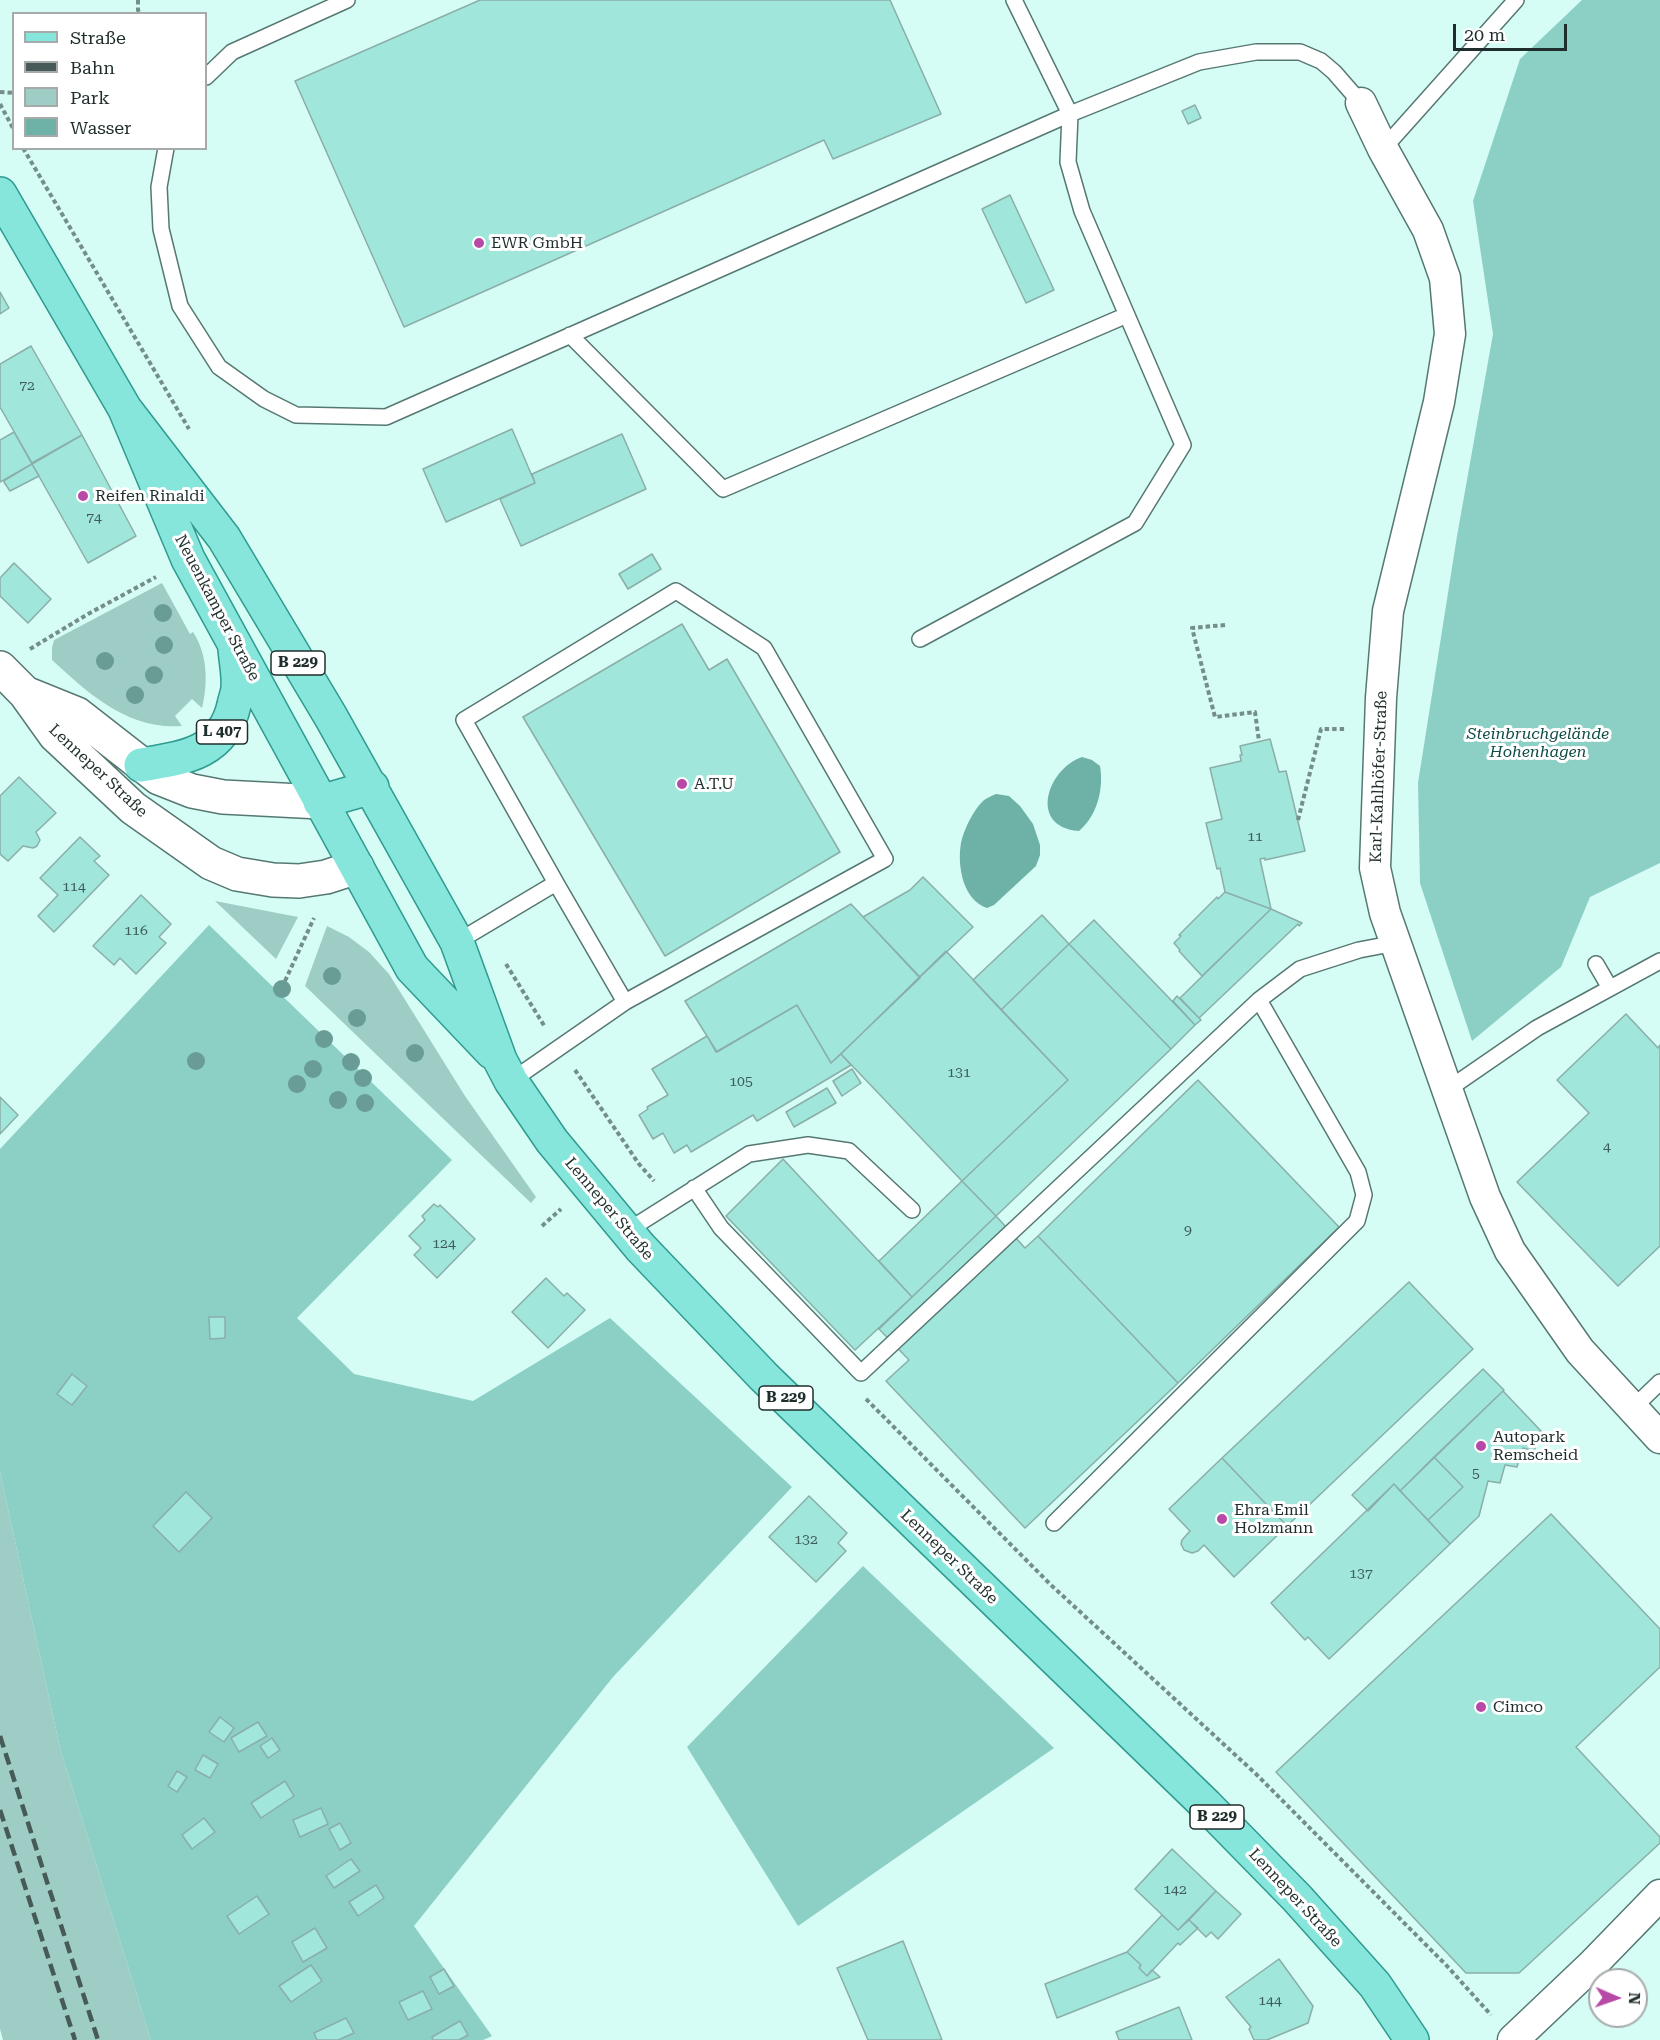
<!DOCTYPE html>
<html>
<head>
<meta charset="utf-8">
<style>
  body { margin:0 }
  #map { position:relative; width:1660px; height:2040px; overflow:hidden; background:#d6fcf6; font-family:"Roboto Serif",serif }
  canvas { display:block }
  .legend { position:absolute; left:12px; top:12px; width:195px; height:138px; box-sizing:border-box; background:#fff; border:2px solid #a5abab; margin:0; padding:8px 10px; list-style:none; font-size:18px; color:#1f2e2c }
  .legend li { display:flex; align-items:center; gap:12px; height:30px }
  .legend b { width:30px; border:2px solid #a5abab }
  .north { position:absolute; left:1588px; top:1968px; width:60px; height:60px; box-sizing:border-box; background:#fff; border:2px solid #a5abab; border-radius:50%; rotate:92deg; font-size:16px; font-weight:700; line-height:24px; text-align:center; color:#1f2e2c }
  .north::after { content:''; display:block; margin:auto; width:21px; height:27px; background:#b749a7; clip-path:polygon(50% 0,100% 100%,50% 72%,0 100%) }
  .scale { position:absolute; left:1453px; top:24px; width:114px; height:27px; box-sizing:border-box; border:3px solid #1f2e2c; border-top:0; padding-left:8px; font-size:18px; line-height:21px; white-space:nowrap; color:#1f2e2c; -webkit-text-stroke:4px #fff; paint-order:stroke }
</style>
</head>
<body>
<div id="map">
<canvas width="1660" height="2040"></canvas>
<ul class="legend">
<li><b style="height:8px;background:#87e6dc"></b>Straße</li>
<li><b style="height:8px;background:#465a57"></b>Bahn</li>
<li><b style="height:16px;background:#9ecdc5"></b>Park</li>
<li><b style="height:16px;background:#6db1a7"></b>Wasser</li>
</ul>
<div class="north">N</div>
<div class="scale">20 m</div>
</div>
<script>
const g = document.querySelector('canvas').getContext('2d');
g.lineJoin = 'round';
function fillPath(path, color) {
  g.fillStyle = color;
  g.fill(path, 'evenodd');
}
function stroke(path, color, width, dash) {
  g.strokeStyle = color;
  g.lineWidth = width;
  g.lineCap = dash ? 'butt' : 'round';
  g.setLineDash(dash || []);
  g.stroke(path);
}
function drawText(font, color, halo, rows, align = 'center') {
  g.font = font + ' "Roboto Serif",serif';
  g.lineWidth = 6;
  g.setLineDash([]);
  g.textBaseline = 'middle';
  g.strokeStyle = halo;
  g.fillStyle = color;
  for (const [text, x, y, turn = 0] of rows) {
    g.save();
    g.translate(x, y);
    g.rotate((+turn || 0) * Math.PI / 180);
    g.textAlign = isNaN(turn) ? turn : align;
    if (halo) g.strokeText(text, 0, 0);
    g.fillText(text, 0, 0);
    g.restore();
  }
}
const green = new Path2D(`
  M162,583L190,634L193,632C208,655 208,683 202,708L192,699L175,716L182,726C128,730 89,694 52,660V648L54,640Z
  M215,901L298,917L276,959Z
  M327,926L349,937L369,952L389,974L465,1096L536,1197L531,1203L305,986Z
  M0,1472L60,1748L151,2040H3L0,2029Z`);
const forest = new Path2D(`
  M1582,0H1660V863L1590,897L1561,967L1472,1041L1420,883L1418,783L1457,536L1493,334L1473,201L1520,59Z
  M209,925L452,1160L297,1318L354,1374L473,1401L610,1318L792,1487L613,1677L414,1926L492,2036L483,2040H151L60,1748L0,1472V1149Z
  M863,1566L1054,1748L798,1926L687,1747Z`);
const water = new Path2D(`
  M1082,757L1092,760L1100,766C1104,789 1097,816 1079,831C1028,827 1047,769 1082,757Z
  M996,794L1009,796L1020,806L1033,824L1040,845V855L1036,866L994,905L987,908C963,900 957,866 961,843C964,829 973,811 983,801C986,798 992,796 996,794Z`);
const building = new Path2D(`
  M480,0H890L941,114L833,159L824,140L404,327L295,81Z
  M1195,105L1201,118L1188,124L1182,111Z
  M1010,195L1054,290L1026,303L982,209Z
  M0,292L9,308L0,314Z
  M31,346L82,435L32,463L0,407V364Z
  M512,429L535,483L446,522L423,469Z
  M14,432L32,464L0,482V440Z
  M622,434L646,489L521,546L500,499L535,483L532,474Z
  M82,435L136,536L88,563L32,464Z
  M32,464L39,476L10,491L4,482L5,480Z
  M652,554L661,569L628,589L619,574Z
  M14,563L51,599L28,623L0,596V578Z
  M682,624L709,670L727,659L840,852L665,956L523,717Z
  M1270,739L1279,772L1286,771L1305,851L1265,860V858L1260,859L1271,909L1225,892L1220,868L1217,869L1206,823L1222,819L1210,768L1241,761L1240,755H1242L1240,746Z
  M19,777L56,813L36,832L40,840L37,846L33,848L23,846L8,861L0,854V796Z
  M80,837L100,856L94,861L109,875L54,932L38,916L58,895L40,878Z
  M923,877L973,927L920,977L863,917L910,890Z
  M1225,892L1271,909L1202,976L1179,951L1180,950L1174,943L1181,936L1179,935L1217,897L1218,899Z
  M141,895L171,924L159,937L166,943L136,974L120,958L114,965L93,946Z
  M851,904L920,978L831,1063L797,1005L717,1052L685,1001Z
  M1271,909L1302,923L1299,926L1298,924L1199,1018L1180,998Z
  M1042,915L1069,944L1001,1010L973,980Z
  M1094,920L1195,1025L1171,1049L1069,944Z
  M1069,944L1171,1049L996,1216L962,1181L1068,1080L1001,1010Z
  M946,951L1068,1080L962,1181L841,1054Z
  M1177,996L1201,1020L1195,1025L1173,1001Z
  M797,1005L831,1063L841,1054L851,1065L757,1121L753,1115L691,1152L687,1145L674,1153L663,1133L653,1139L639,1115L648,1109L647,1107L668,1095L652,1069L707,1036L716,1052Z
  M1626,1014L1658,1048L1660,1045V1246L1618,1286L1517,1182L1589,1113L1557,1080Z
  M852,1069L861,1083L842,1096L833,1081Z
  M1198,1080L1339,1227L1178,1383L1038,1236Z
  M827,1088L836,1103L794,1127L786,1112Z
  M0,1097L18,1115L0,1134Z
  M783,1159L912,1297L855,1350L726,1216Z
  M962,1181L996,1216L912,1297L879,1261Z
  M434,1204L438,1207L440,1205L475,1239L437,1278L414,1255L421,1248L409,1236L425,1220L422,1216Z
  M996,1216L1025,1248L1038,1236L1178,1383L1025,1528L886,1381L909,1360L879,1329Z
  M546,1278L564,1296L567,1293L585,1310L548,1348L512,1312Z
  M1409,1282L1473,1349L1287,1526L1222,1458Z
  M209,1317H225V1338L210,1339Z
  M1483,1369L1504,1390L1400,1491L1394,1484L1368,1511L1352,1495Z
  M72,1374L87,1386L72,1405L57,1394Z
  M1503,1391L1541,1431L1534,1451L1523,1448L1517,1467L1505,1465L1500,1483L1488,1481L1479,1516L1450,1544L1428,1520L1463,1487L1434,1457Z
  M1434,1457L1463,1487L1428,1520L1400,1491Z
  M1222,1458L1287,1526L1234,1577L1204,1545L1198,1551L1192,1553L1184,1550L1181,1544L1182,1540L1190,1531L1169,1509Z
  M1394,1484L1450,1544L1329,1659L1308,1637L1305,1640L1271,1603Z
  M186,1492L212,1518L179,1552L153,1526Z
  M809,1496L847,1533L838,1543L846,1551L816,1582L769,1537Z
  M1551,1514L1660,1629V1667L1576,1747L1660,1837V1843L1519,1973H1466L1276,1772Z
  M220,1717L234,1728L224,1742L209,1732Z
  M258,1722L267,1736L239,1752L231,1738Z
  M272,1738L280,1750L268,1758L260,1746Z
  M203,1755L218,1764L210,1778L195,1770Z
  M177,1771L187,1777L177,1792L168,1786Z
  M285,1781L294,1796L261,1818L251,1803Z
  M321,1808L328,1824L300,1837L293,1820Z
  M204,1818L215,1832L192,1849L182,1835Z
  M340,1823L351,1843L340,1850L329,1829Z
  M1172,1849L1216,1891L1178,1930L1135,1889Z
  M351,1859L360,1871L334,1888L326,1876Z
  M376,1885L384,1898L358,1916L349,1902Z
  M1216,1891L1241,1914L1218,1939L1211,1932L1206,1937L1189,1920Z
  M257,1896L269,1914L239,1934L227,1916Z
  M1162,1915L1178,1930L1189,1920L1198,1928L1180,1945L1178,1943L1147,1976L1139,1968L1141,1965L1127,1952Z
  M315,1928L327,1948L303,1962L292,1942Z
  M903,1941L942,2040H868L837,1968Z
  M1127,1952L1141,1965L1139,1968L1147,1976L1152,1970L1160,1977L1057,2018L1045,1984Z
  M1279,1959L1313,2006L1308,2023L1267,2040H1254L1249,2029L1251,2027L1226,1997Z
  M311,1965L322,1981L291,2002L279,1986Z
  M444,1969L454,1986L439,1994L430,1977Z
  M423,1991L432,2009L408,2020L399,2002Z
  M1179,2007L1192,2040H1119L1116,2032Z
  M346,2018L354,2033L338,2040H317L314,2033Z
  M460,2021L468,2035L459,2040H433L432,2037Z`);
const path = new Path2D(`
  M138,0V10L140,14
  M0,92L14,93
  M0,104L14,130
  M23,148L189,429
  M1225,625L1192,628L1215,717L1255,712L1259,741
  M30,649L88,614L156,577
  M1298,820L1321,729H1346
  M506,964L545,1027
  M285,981L314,918
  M575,1070L639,1164L654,1181
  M542,1226L561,1209
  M866,1399L1051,1585L1256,1774L1447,1966L1491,2015`);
const service = new Path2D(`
  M206,77L232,52L347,0
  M166,148L159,187L161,229L180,306L219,367L264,399L296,415L386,417L1070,114L1199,62L1256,52H1300L1321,61L1334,72L1361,103
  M1383,149L1516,0
  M570,335L723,489L1127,315
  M920,639L1135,523L1183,445L1082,211L1068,162L1070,114L1014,0
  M556,883L464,720L676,591L764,648L885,859L625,1002
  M457,942L556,883L625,1002L511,1081
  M1596,964L1610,988
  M1447,1090L1537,1028L1660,961
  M694,1188L721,1228L861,1373L1259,1000
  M627,1231L749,1154L808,1145L849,1151L912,1210
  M1633,1408L1660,1382
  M1054,1523L1357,1221L1364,1195L1358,1172L1259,1000L1300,969L1359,950L1396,943`);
const minor = new Path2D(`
  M1361,103L1383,149L1428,230L1445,278L1450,334L1439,402L1388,611L1381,698L1375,868L1385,913L1485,1197L1510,1251L1580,1351L1660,1438
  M1513,2040L1591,1966L1660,1895`);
const secondary = new Path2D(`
  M0,668L25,693L55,735L133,808L211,863L237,874L273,880L299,881L326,877L357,867
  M25,693L77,714L159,778L192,791L223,797L320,802`);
const primary = new Path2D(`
  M0,194L125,409L188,559L412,968L492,1052
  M125,409L224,538L331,717L457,942L500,1060L511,1081L552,1141L640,1247L764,1377L1206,1805L1297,1898L1375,1985L1412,2040
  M141,765C183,758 223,754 234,705C235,699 238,693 238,687C239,675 236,661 235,649
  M320,802L372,787`);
const rail = new Path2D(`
  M0,1736L98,2040
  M0,1810L75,2040`);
const trees = [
  [163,613],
  [164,645],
  [105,661],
  [154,675],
  [135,695],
  [332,976],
  [282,989],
  [357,1018],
  [324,1039],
  [415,1053],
  [196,1061],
  [351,1062],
  [313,1069],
  [363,1078],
  [297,1084],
  [338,1100],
  [365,1103]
];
const markers = [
  [479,243,6,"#b749a7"],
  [83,496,6,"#b749a7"],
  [682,784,6,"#b749a7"],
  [1481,1446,6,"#b749a7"],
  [1222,1519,6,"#b749a7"],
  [1481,1707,6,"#b749a7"]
];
const numberNames = [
  ["72",27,386],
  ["74",94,518],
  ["11",1255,837],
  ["114",74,887],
  ["116",136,931],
  ["131",959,1073],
  ["105",741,1082],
  ["4",1607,1147],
  ["9",1188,1231],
  ["124",444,1244],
  ["5",1476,1474],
  ["132",806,1540],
  ["137",1361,1574],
  ["142",1175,1890],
  ["144",1270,2001]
];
const shields = [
  [298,663,54],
  [222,732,51],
  [786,1398,54],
  [1217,1817,54]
];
const shieldNames = [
  ["B 229",298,663],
  ["L 407",222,732],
  ["B 229",786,1398],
  ["B 229",1217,1817]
];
const poiNames = [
  ["EWR GmbH",491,243],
  ["Reifen Rinaldi",95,496],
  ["A.T.U",694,784],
  ["Autopark",1493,1437],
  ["Remscheid",1493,1455],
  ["Ehra Emil",1234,1510],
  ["Holzmann",1234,1528],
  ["Cimco",1493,1707]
];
const streetNames = [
  ["Neuenkamper Straße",217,608,62],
  ["Lenneper Straße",98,771,43],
  ["Karl-Kahlhöfer-Straße",1379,777,-88],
  ["Lenneper Straße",609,1209,50],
  ["Lenneper Straße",949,1557,44],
  ["Lenneper Straße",1295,1898,47]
];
const parkNames = [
  ["Steinbruchgelände",1538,734],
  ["Hohenhagen",1538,752]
];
fillPath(green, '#9ecdc5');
fillPath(forest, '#8bcfc5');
fillPath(water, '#6db1a7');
fillPath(building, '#a0e6db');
stroke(building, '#8aaea8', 1.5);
stroke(service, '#567873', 18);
stroke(minor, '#567873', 33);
stroke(secondary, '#567873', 36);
stroke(primary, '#2f9b8f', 36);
stroke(path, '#748e8a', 4, [4.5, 3]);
stroke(service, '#fff', 15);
stroke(minor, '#fff', 30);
stroke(secondary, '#fff', 33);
stroke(primary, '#87e6dc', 33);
stroke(rail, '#465a57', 4.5, [12, 6]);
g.fillStyle = '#699c95';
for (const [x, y] of trees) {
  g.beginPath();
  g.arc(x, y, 9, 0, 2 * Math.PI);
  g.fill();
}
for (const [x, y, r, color] of markers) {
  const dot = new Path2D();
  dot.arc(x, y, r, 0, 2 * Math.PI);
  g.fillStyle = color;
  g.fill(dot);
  stroke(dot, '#fff', 2);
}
drawText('14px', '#3f5c58', null, numberNames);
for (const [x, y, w] of shields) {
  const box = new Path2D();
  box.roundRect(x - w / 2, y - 12, w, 24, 4.5);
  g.fillStyle = '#fff';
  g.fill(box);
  stroke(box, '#1f2e2c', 1.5);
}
drawText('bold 15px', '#1f2e2c', null, shieldNames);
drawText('16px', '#1f2e2c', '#fff', poiNames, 'left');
drawText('16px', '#1f2e2c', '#fff', streetNames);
drawText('italic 16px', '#104d46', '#fff', parkNames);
</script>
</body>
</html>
